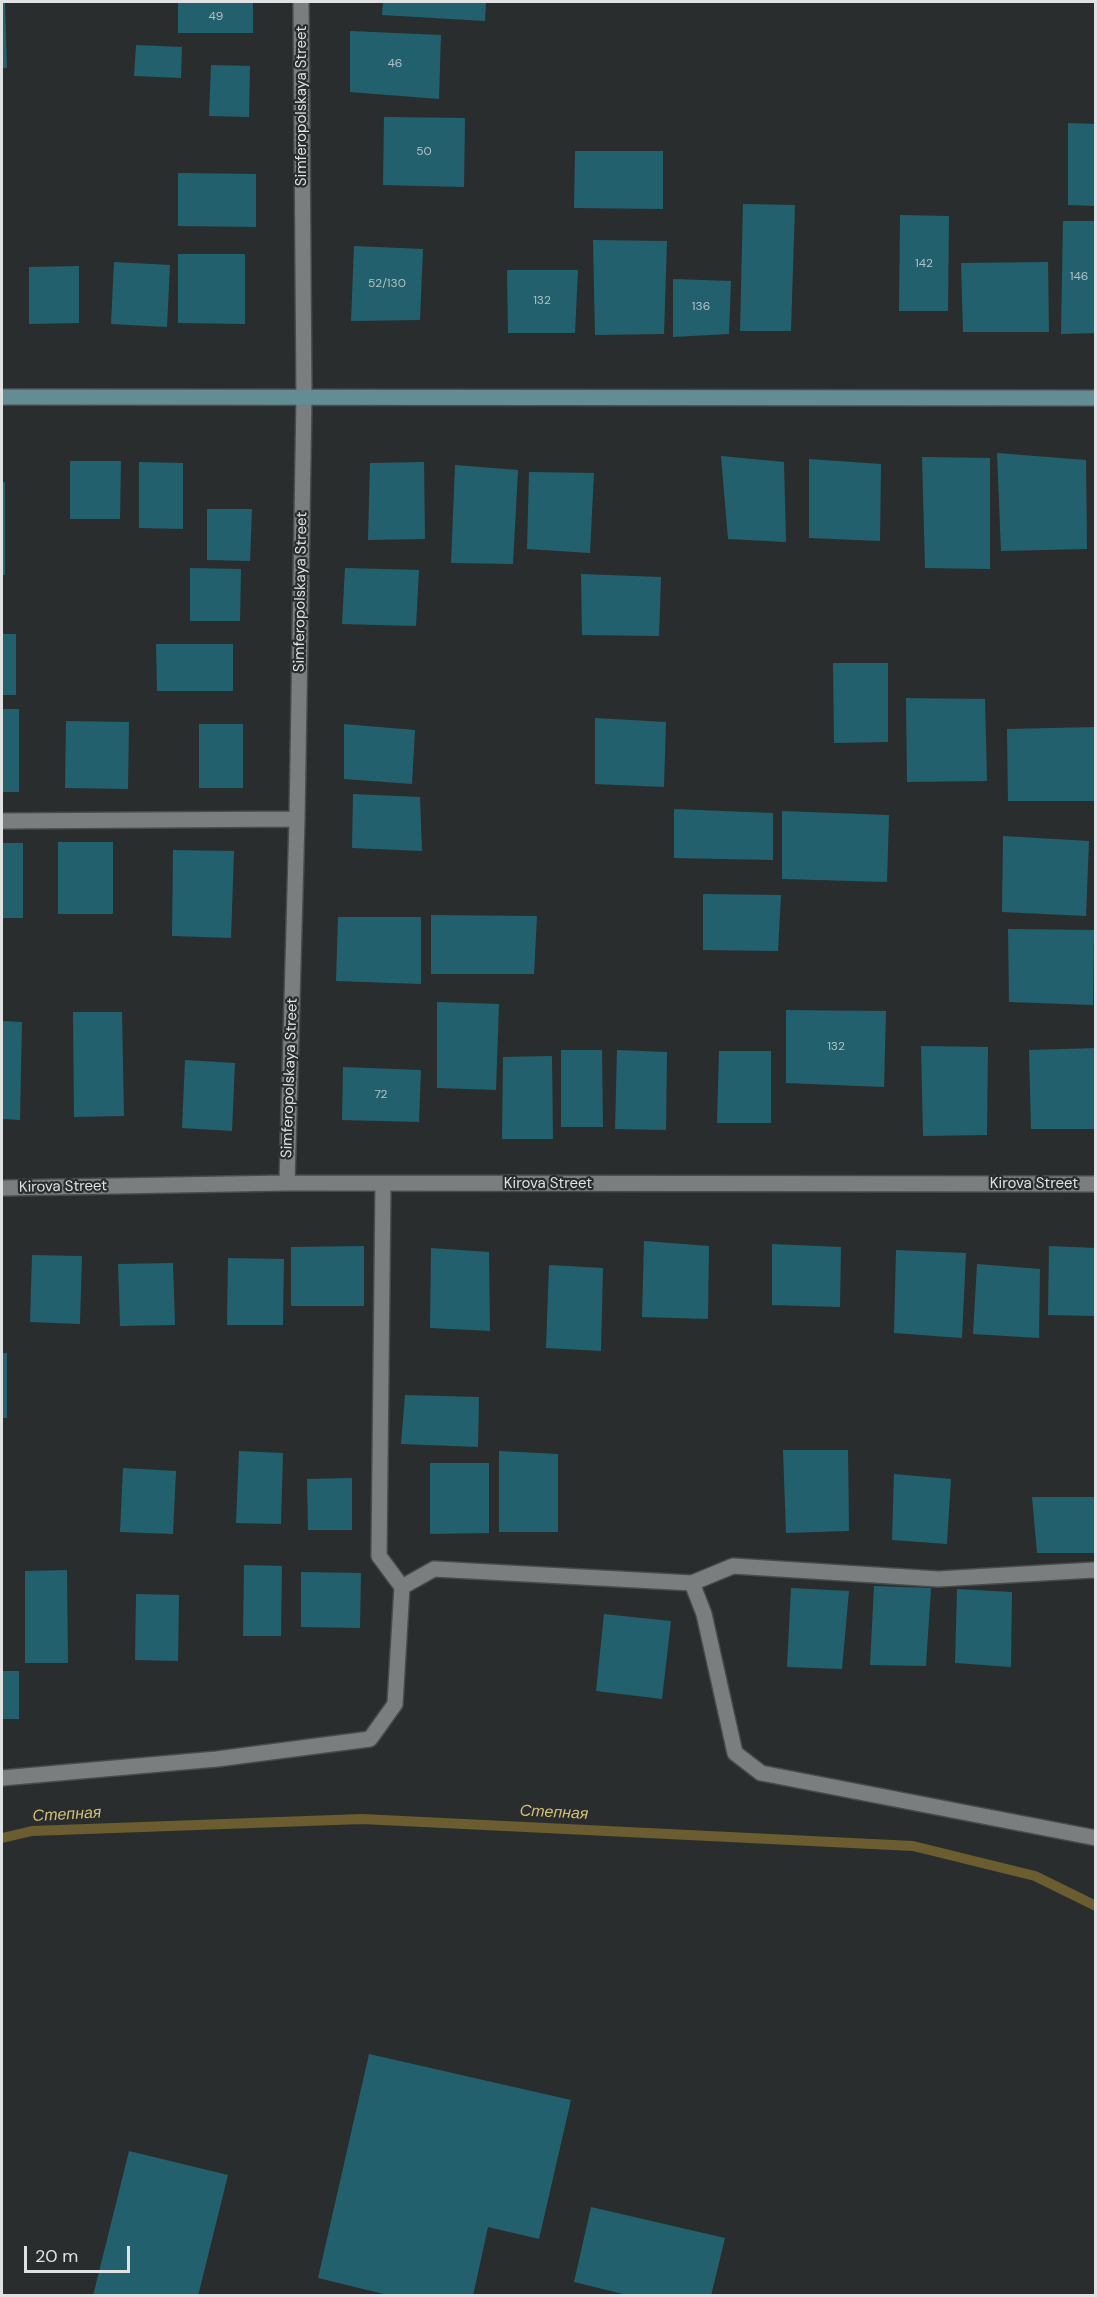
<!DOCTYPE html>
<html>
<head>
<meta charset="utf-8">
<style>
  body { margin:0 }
  #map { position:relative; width:1097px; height:2297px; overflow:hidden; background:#2a2d2e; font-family:"DM Sans",sans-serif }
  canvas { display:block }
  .frame { position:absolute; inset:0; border:3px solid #dfe1e2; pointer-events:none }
  .scale { position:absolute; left:24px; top:2246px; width:106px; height:27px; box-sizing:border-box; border:3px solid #dfe1e2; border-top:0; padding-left:8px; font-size:18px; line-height:21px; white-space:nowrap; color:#dfe1e2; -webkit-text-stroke:4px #2a2d2e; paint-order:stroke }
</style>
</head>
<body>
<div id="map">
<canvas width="1097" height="2297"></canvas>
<div class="frame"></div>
<div class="scale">20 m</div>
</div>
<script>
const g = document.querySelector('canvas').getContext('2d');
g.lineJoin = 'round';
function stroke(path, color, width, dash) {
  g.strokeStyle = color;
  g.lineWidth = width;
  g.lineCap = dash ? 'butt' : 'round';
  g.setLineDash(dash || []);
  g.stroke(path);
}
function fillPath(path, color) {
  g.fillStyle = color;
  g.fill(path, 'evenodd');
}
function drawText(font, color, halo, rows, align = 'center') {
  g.font = font + ' "DM Sans",sans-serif';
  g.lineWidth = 4.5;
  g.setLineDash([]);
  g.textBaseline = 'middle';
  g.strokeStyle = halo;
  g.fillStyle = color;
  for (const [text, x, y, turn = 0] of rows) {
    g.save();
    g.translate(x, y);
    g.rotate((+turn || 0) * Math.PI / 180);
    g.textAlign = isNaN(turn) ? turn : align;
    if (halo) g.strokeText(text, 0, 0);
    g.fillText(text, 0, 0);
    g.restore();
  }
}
const stream = new Path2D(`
  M2,1838L32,1831L362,1819L913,1846L1035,1876L1096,1906`);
const building = new Path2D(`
  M2,2H5L7,68H2Z
  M178,2H253V33H178Z
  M383,2H486L485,21L382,15Z
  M350,31L441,35L439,99L350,92Z
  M136,45L182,47L181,78L134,76Z
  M211,65L250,66L249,117L209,116Z
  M384,117L465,118L464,187L383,185Z
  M1068,123L1096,124V206L1068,205Z
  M575,151H663V209L574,208Z
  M178,173L256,174V227L178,226Z
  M743,204L795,205L791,331H740Z
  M900,215L949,216L948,311H899Z
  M1063,221H1096V333L1061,334Z
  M593,240L667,241L664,334L595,335Z
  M354,246L423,249L420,320L351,321Z
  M178,254H245V324L178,323Z
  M114,262L170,265L167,327L111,324Z
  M1048,262L1049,332H963L961,263Z
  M79,266V323L29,324V267Z
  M507,270H578L575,333H508Z
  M673,279L731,281L729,334L673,337Z
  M997,453L1086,460L1087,549L1001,551Z
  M721,456L784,462L786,542L728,539Z
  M922,457L990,458V569L925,568Z
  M809,459L881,464L880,541L809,538Z
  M70,461H121L120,519H70Z
  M139,462L183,463V529L139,528Z
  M424,462L425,539L368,540L370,463Z
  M455,465L518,470L513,564L451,563Z
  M529,472L594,473L590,553L527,549Z
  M2,482H5V575H2Z
  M207,509H252L250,561L207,560Z
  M190,568L241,569L240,621H190Z
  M345,568L419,570L416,626L342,624Z
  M581,574L661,577L659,636L582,635Z
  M2,634H16V695H2Z
  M156,644H233V691H157Z
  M833,663H888V742L834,743Z
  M906,698L985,699L987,781L907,782Z
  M2,709H19V792H2Z
  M595,718L666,722L664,787L595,784Z
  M66,721L129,722L128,789L65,788Z
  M199,724H243V788H199Z
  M344,724L415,730L412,784L344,779Z
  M1096,727V801H1008L1007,729Z
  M353,794L420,797L422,851L352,848Z
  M674,809L773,813V860L674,858Z
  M782,811L889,815L887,882L782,879Z
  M1003,836L1089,841L1086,916L1002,912Z
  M58,842H113V914H58Z
  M2,843H23V918H2Z
  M173,850L234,851L231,938L172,936Z
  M703,894L781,895L778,951L703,950Z
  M431,915L537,916L534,974H431Z
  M338,917H421V984L336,981Z
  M1008,929L1094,930L1093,1005L1009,1002Z
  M437,1002L499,1004L496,1090L437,1088Z
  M786,1010L886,1011L884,1087L786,1083Z
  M73,1012H122L124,1116L74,1117Z
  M2,1021L22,1022L20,1120L2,1119Z
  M921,1046L988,1047L987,1135L923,1136Z
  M1096,1048V1129H1031L1029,1050Z
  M561,1050H602L603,1127H561Z
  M617,1050L667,1052L666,1130L615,1129Z
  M719,1051H771V1123H717Z
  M552,1056L553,1139H502L503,1057Z
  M185,1060L235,1063L232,1131L182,1128Z
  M343,1067L421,1070L419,1122L342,1120Z
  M644,1241L709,1246L708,1319L642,1317Z
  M772,1244L841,1247L840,1307L772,1305Z
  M364,1246V1306H291V1247Z
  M1049,1246L1096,1248V1316L1048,1315Z
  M431,1248L489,1252L490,1331L430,1328Z
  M896,1250L966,1253L962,1338L894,1333Z
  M32,1255L82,1256L80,1324L30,1322Z
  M228,1258L284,1259L283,1325H227Z
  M173,1263L175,1325L120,1326L118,1264Z
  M977,1264L1040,1269L1039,1338L973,1334Z
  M549,1265L603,1268L601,1351L546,1348Z
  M2,1353H7V1418H2Z
  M405,1395L479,1397L478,1447L401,1444Z
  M783,1450H848L849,1531L786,1533Z
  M239,1451L283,1453L281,1524L236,1523Z
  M499,1451L558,1454V1532H499Z
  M430,1463H489V1533L430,1534Z
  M123,1468L176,1471L173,1534L120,1532Z
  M894,1474L951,1479L947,1544L892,1540Z
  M352,1478V1530H308L307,1479Z
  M1032,1497H1096V1553H1037Z
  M244,1565L282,1566L281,1636H243Z
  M67,1570L68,1663H25V1571Z
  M301,1572L361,1573L360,1628L301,1627Z
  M874,1586L931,1588L926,1666L870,1665Z
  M791,1588L849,1591L842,1669L787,1667Z
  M957,1589L1012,1592L1011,1667L955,1663Z
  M136,1594L179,1595L178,1661L135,1660Z
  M604,1614L671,1621L662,1699L596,1691Z
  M2,1671H19V1719H2Z
  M369,2054L571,2100L539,2239L488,2227L473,2296H392L318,2278Z
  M129,2151L228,2175L198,2296H93Z
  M591,2207L725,2238L711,2296H631L574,2282Z`);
const service = new Path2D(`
  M383,1184L379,1556L402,1587`);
const minor = new Path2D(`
  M2,821L297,819
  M287,1183L297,819L304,397L301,2
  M2,1188L287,1183L1096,1184
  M692,1583L733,1566L938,1579L1094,1570
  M2,1778L217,1759L370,1739L395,1704L402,1587L434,1569L692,1583L704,1614L735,1753L761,1773L1096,1838`);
const secondary = new Path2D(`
  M2,397L1096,398`);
const numberNames = [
  ["49",216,17],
  ["46",395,64],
  ["50",424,152],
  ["142",924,264],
  ["146",1079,277],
  ["52/130",387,284],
  ["132",542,301],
  ["136",701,307],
  ["132",836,1047],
  ["72",381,1095]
];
const streetNames = [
  ["Simferopolskaya Street",302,106,-90],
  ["Simferopolskaya Street",301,592,-89],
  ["Simferopolskaya Street",290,1078,-88],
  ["Kirova Street",548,1184],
  ["Kirova Street",1034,1184],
  ["Kirova Street",63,1187,-1]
];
const waterNames = [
  ["Степная",554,1813,3],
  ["Степная",67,1815,-3]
];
stroke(stream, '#6b5d30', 10);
fillPath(building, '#23606e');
stroke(service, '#484b4c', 18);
stroke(minor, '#484b4c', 18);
stroke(secondary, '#484b4c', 18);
stroke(service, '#7a7e7f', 15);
stroke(minor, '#7a7e7f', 15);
stroke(secondary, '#638c95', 15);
drawText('12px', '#b0c1c5', null, numberNames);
drawText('15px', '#dfe1e2', '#2a2d2e', streetNames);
drawText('italic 16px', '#d6be76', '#2a2d2e', waterNames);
</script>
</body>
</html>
